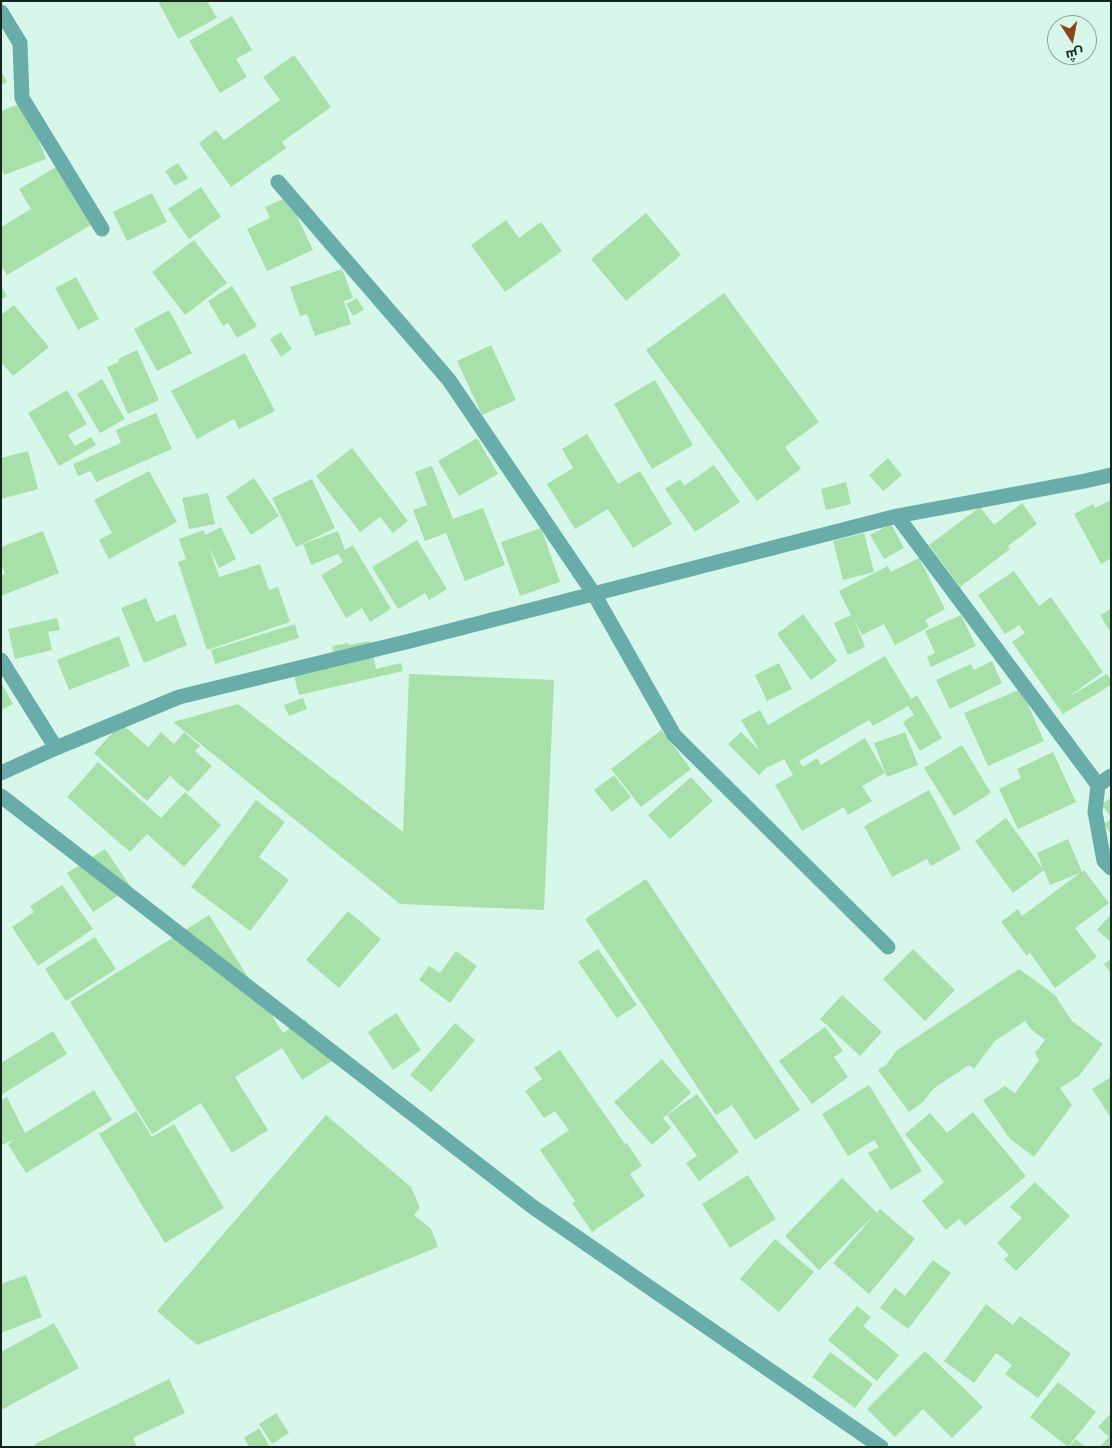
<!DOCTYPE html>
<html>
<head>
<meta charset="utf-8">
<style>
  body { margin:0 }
  #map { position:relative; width:1112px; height:1448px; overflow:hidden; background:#d7f7ea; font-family:"Varela Round",Cairo,sans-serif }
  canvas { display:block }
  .frame { position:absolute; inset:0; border:2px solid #18241f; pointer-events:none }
  .north { position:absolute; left:1047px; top:15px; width:50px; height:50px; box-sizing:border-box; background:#d7f7ea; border:1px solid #8ba399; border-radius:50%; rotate:169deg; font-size:14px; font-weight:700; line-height:20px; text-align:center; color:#18241f }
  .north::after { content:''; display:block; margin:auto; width:18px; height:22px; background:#884714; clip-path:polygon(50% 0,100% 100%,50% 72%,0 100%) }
</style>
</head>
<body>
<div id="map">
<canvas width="1112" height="1448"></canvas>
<div class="frame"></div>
<div class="north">ش</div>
</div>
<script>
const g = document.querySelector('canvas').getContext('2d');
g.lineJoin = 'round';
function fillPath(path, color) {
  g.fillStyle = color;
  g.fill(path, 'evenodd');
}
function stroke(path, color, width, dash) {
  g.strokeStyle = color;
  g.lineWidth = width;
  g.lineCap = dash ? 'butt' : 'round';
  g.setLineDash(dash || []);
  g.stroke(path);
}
const building = new Path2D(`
  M158,1H207L217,18L178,39Z
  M232,16L252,50L236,59L247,77L220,93L189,41Z
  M294,55L331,107L282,142L286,148L231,187L199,143L216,130L224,140L280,100L263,77Z
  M1,71L7,82L1,85Z
  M24,102L46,159L4,175L1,168V111Z
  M178,163L188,178L175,186L165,171Z
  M56,167L91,225L7,275L1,266V227L31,209L19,189Z
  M201,187L221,217L189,239L168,209Z
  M152,193L167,222L127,241L113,212Z
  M288,197L313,250L267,271L247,229L270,218L265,207Z
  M646,213L681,255L626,301L591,259Z
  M506,220L519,238L541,222L562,251L505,292L471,245Z
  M194,240L227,283L185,315L152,272Z
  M342,269L353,298L344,301L351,324L315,336L307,314L300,316L290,287Z
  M76,277L99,319L78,330L55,288Z
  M1,285L7,296L1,300Z
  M232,286L257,326L237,338L228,323L223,326L208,301Z
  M724,293L819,422L785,447L801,469L757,501L646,350Z
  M357,298L364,310L353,316L346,304Z
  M14,305L49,347L13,376L1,362V315Z
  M169,310L192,353L157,371L134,329Z
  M281,332L292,349L281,357L270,339Z
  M491,345L516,400L482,415L457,361Z
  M137,350L159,400L128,414L107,367L119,362L118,359Z
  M245,353L275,411L239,429L234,419L197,439L171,391Z
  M102,379L125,419L100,433L77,394Z
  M655,380L693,445L652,469L614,404Z
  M67,390L87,424L68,435L75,446L91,437L96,445L59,466L28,413Z
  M156,413L172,449L96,482L91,471L78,476L73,464L121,443L116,430Z
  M587,434L618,484L640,471L672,524L633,548L608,509L575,529L547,484L573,468L562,449Z
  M477,438L498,474L459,496L438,461Z
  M352,448L408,521L393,533L380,517L360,532L316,476Z
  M28,451L38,489L1,499V458Z
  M888,458L902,475L883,491L869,475Z
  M714,465L740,502L695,532L665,489L680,479L684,486Z
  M432,466L453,519L483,508L505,565L465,581L446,533L425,541L413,510L427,505L415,472Z
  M149,471L177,522L109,559L99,540L112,533L94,500Z
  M254,478L279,516L251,535L226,497Z
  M312,479L335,528L296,547L272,498Z
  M846,482L851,504L826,510L821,489Z
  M208,493L215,524L189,529L182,498Z
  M1111,500V558L1101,564L1074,514L1093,504L1095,508Z
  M1022,503L1037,524L1008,546L1010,549L960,587L929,545L980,507L994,525Z
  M891,524L904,548L884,559L870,535Z
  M221,527L236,559L219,568L209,547L219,577L260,564L269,590L278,587L290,622L207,650L178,562L186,559L179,539L204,530L205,535Z
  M541,528L560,582L520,596L501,542Z
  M43,531L59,573L1,596V575L5,574L1,563V547Z
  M338,531L345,550L353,545L391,609L370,622L362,608L346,618L321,575L343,562L338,554L311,565L303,544Z
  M864,533L874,572L843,580L833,541Z
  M417,540L447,589L429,600L425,593L398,609L372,567Z
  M919,558L945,609L925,620L929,627L895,645L884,624L862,635L854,619L865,647L848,655L834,623L851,615L839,591L888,566L891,572Z
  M1014,571L1039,606L1051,597L1103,672L1067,698L1107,674L1111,680V685L1063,714L1012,642L1025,633L1019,625L1005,634L978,595Z
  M146,598L156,622L175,614L187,645L144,663L121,608Z
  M1111,609V633L1100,615Z
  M803,614L837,661L811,680L777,634Z
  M961,615L976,646L931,667L927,657L935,653L925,631Z
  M57,618L60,630L48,632L52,650L15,659L8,629Z
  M295,624L299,638L215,664L211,650Z
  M119,636L130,666L69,690L57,660Z
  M370,641L376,669L401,663L403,671L299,695L293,672L336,662L332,646L348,643L349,645Z
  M885,656L911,699L917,695L942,738L920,751L903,722L914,715L908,706L873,726L869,720L799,761L803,767L817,758L821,765L865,738L885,773L862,786L872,801L848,815L844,807L802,831L775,785L793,775L784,759L769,767L768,766L759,775L728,744L741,732L760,751L741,720L760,710L768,725Z
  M992,661L1002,683L950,709L936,680L971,664L974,670Z
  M779,663L792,689L767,701L755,675Z
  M409,674L554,680L544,910L400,904L173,722L238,704L403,832Z
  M1,682L13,704L1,710Z
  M1021,689L1044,741L988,766L964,713Z
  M303,698L307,709L289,716L284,705Z
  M121,723L148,747L161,732L174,744L184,732L200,746L195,751L212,766L188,792L170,776L147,801L94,753Z
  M661,730L691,769L641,807L611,769Z
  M905,732L918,765L887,777L874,743Z
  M962,745L991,793L954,816L924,768Z
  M1053,752L1076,802L1018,829L999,789L1021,778L1017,769Z
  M98,762L161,818L185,792L221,825L184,867L147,834L130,852L67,797Z
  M614,775L631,797L612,812L594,790Z
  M691,777L713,801L670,839L648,815Z
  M929,790L961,849L931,866L927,859L892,877L864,826Z
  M1111,798V817L1101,804Z
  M256,800L285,822L259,857L289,880L250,931L191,887Z
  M1006,818L1043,869L1037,853L1068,839L1082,872L1084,870L1109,903L1075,928L1097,957L1055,988L1030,953L1027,956L1001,922L1018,909L1022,916L1080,873L1050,885L1044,870L1013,893L975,841Z
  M1111,819V834L1104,824Z
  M105,849L131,887L93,912L67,873Z
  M646,879L800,1110L755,1140L732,1105L716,1115L585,919Z
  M62,885L93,929L38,966L12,927L34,912L30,906Z
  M348,911L381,939L339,988L306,960Z
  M1111,914V942L1097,930Z
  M209,915L283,1033L305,1019L332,1061L302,1080L282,1048L235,1077L268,1130L232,1153L201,1103L152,1134L70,1002Z
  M95,937L116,969L66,1001L45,969Z
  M598,949L637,1005L617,1018L578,962Z
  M913,949L955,990L925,1021L883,979Z
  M456,951L477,966L450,1003L419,980L429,966L440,973Z
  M1111,959V973L1104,964Z
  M1019,969L1055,995L1072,1021L1103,1044L1079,1076L1060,1088L1072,1105L1034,1157L1010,1139L983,1100L1005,1086L1015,1093L1039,1060L1035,1053L1045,1040L1031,1029L1025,1021L995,1041L974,1069L969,1065L933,1089L923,1102L909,1112L878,1070L886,1065L896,1051Z
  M842,995L882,1032L860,1056L820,1019Z
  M396,1013L421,1050L393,1070L368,1032Z
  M455,1023L475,1040L431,1092L410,1075Z
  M825,1027L843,1051L834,1057L848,1077L812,1104L779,1061Z
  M53,1031L67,1054L1,1095V1063Z
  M560,1050L625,1144L627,1143L642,1166L630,1174L645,1196L592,1232L572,1203L575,1201L540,1150L569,1130L555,1111L544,1118L525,1091L542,1079L534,1068Z
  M662,1059L691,1093L663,1118L671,1128L652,1145L614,1102Z
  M1111,1077V1118L1092,1089Z
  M869,1085L922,1171L891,1190L868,1153L879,1147L874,1140L848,1156L822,1114Z
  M94,1090L112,1120L26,1173L8,1144L15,1139L2,1145L1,1100L7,1097L25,1133Z
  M697,1094L739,1152L699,1181L686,1163L697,1156L667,1115Z
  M136,1111L152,1137L174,1124L224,1208L165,1243L99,1134Z
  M973,1112L1026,1176L965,1226L959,1219L946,1230L922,1201L944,1182L905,1134L930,1113L947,1133Z
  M326,1115L411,1187L420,1208L414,1215L431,1229L438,1247L197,1345L157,1311Z
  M748,1175L776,1219L730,1248L702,1204Z
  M842,1178L877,1213L880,1209L915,1239L869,1294L833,1263L875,1214L819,1270L785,1236Z
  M1035,1182L1070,1216L1016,1271L1004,1259L1009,1255L997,1243L1022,1218L1010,1207Z
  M775,1239L814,1272L779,1312L740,1279Z
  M933,1260L951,1273L908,1329L880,1308L895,1288L905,1296Z
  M26,1275L42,1317L1,1333V1284Z
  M986,1304L1013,1325L1020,1316L1071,1354L1038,1398L1005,1374L1012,1365L996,1353L974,1383L944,1361Z
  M857,1306L871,1317L863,1326L899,1355L877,1381L828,1340Z
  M54,1323L79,1368L1,1410V1352Z
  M925,1351L983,1407L952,1438L923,1409L895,1437L867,1409Z
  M830,1352L873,1384L855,1408L812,1377Z
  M169,1379L185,1413L133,1438L137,1447H36L35,1444Z
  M1058,1382L1096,1412L1068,1447L1030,1417Z
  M276,1413L289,1433L272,1444L259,1424Z
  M1111,1413V1447H1100L1109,1437L1098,1427Z
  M259,1428L270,1447H249L244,1438Z
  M1076,1439L1085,1447H1069Z`);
const minor = new Path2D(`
  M1,12L20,43L22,98L102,229
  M278,182L449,380L594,594L674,735L888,947
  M897,516L1098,785L1111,776
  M1,660L56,748
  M1,773L56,748L179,697L410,641L897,516L1085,481L1111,475
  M1098,785L1095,812L1104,861L1111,868
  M1,796L533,1207L881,1447`);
fillPath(building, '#a8e0aa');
stroke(minor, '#69adaa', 15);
</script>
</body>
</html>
